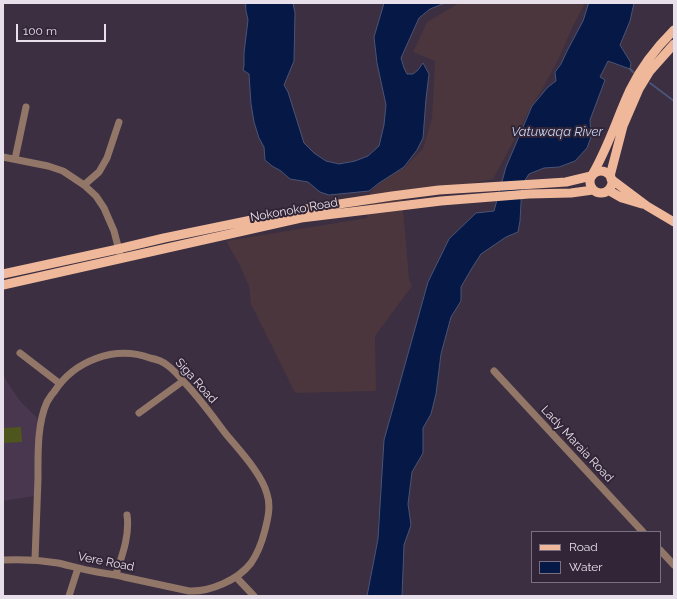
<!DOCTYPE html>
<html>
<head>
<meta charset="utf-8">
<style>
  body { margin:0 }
  #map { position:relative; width:677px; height:599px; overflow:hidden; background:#3c2f41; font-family:Raleway,sans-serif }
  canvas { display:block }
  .frame { position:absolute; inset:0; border:4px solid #e7dfea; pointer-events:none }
  .legend { position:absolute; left:531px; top:531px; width:130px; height:52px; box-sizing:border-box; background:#322537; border:1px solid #7a6f7f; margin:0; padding:5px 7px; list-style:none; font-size:12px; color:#e7dfea }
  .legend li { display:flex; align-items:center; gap:8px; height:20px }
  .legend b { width:20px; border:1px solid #7a6f7f }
  .scale { position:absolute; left:16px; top:24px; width:90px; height:18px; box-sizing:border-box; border:2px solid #e7dfea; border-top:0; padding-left:5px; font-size:12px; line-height:14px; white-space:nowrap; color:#e7dfea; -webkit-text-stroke:3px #322537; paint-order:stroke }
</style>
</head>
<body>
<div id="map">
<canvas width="677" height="599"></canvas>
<div class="frame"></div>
<ul class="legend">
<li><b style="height:5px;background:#efb89a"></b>Road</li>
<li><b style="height:11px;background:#061845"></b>Water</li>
</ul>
<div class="scale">100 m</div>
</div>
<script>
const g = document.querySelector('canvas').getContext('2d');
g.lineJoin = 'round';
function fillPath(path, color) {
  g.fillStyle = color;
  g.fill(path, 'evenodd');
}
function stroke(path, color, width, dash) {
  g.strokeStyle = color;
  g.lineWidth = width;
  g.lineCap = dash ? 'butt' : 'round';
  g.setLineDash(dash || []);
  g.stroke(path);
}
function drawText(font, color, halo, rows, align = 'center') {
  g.font = font + ' Raleway,sans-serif';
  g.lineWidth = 4;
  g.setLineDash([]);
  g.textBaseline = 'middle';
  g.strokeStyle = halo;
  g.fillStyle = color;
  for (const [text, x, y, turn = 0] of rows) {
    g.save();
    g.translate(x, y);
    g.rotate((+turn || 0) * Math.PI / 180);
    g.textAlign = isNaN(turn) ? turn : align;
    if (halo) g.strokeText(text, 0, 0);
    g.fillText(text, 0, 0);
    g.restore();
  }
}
const industrial = new Path2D(`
  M459,3H583L584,5L572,28L556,64L541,91L528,112L520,129L493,179L402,197L409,279L412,286L375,336L376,391L295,393L251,304L249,286L239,264L226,241L367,218L370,193L376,186L405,167L423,149L432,118L435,61L413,52L427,22Z`);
const built = new Path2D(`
  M3,372L7,382L21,402L38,419L35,496L3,501Z`);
const green = new Path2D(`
  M21,427L22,442L3,443V428Z`);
const water = new Path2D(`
  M246,3H293L295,13L294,61L284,85L288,92L304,143L314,153L326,161L339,164L355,161L368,156L379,146L384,125L386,105L377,63L374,37L384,3H445L430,9L419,18L401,58L404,68L407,74H413L418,70L423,63L429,74L426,99L423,138L417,150L404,167L379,183L369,191L329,195L320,192L308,182L290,179L281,171L272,166L265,160L264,147L259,138L254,122L251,104L249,74L243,70L244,66V53L248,20L246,11Z
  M589,3H634L630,21L620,45L631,63L630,69L608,61L600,77L605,80L590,120L591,137L587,148L575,161L559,167L544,168L529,174L522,185L520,221L518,232L506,237L481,254L472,268L461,287V301L451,317L441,354L436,394L431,414L423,428V453L412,472L408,504L411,525L404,545L402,596H367L378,539L384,440L428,282L449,239L476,213L494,211L506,167L532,106L548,87L556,81L555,72L561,64L567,51L583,21Z`);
const stream = new Path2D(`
  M630,69L633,72
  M650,83L674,101`);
const minor = new Path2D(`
  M3,157L48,166L63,171L84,185L96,196L104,208L114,231L121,258
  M15,159L26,107
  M84,185L99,172L107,158L119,122
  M20,353L59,383
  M494,371L643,532
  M139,413L183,381
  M660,550L674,565
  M3,560C22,559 40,560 58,563C71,566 84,570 97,572C107,574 115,574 124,577L189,591C210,592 238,580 251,563C258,553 262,542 265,530C268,518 271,506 267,494C262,474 239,450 226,434C213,417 201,400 186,384C180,377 174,370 167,365C162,361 155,359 150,358C114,345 74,361 54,392C51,395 49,399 47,402C37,424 38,454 38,478C37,505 36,533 35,560
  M116,574C122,556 130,535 127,515
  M236,577L254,596
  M69,596L78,568`);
const major = new Path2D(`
  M590 182a11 11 0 1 1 22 0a11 11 0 1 1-22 0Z
  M592,175C608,148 617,118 630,90C641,67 657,47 674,30
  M610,176L623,126L639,89L650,71L674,44
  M611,179L647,206L674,222
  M608,190L622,198L642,204
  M3,274L118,249L164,238L300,210L392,196L439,190L551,183L566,182L591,176
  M3,285L301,218L441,201L529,194L571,193L593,190`);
const streetNames = [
  ["Nokonoko Road",294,210,-10],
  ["Siga Road",196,381,48],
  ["Lady Maraia Road",577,444,47],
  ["Vere Road",106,562,11]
];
const waterNames = [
  ["Vatuwaqa River",557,132]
];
fillPath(industrial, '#4a363c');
fillPath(built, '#48374f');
fillPath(green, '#4f561d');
fillPath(water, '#061845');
stroke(water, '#4a5476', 1);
stroke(stream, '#4a5476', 2);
stroke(minor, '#927769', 7);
stroke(major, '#efb89a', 9);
drawText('12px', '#e7dfea', '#322537', streetNames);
drawText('italic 13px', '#c3d3f3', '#322537', waterNames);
</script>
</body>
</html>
